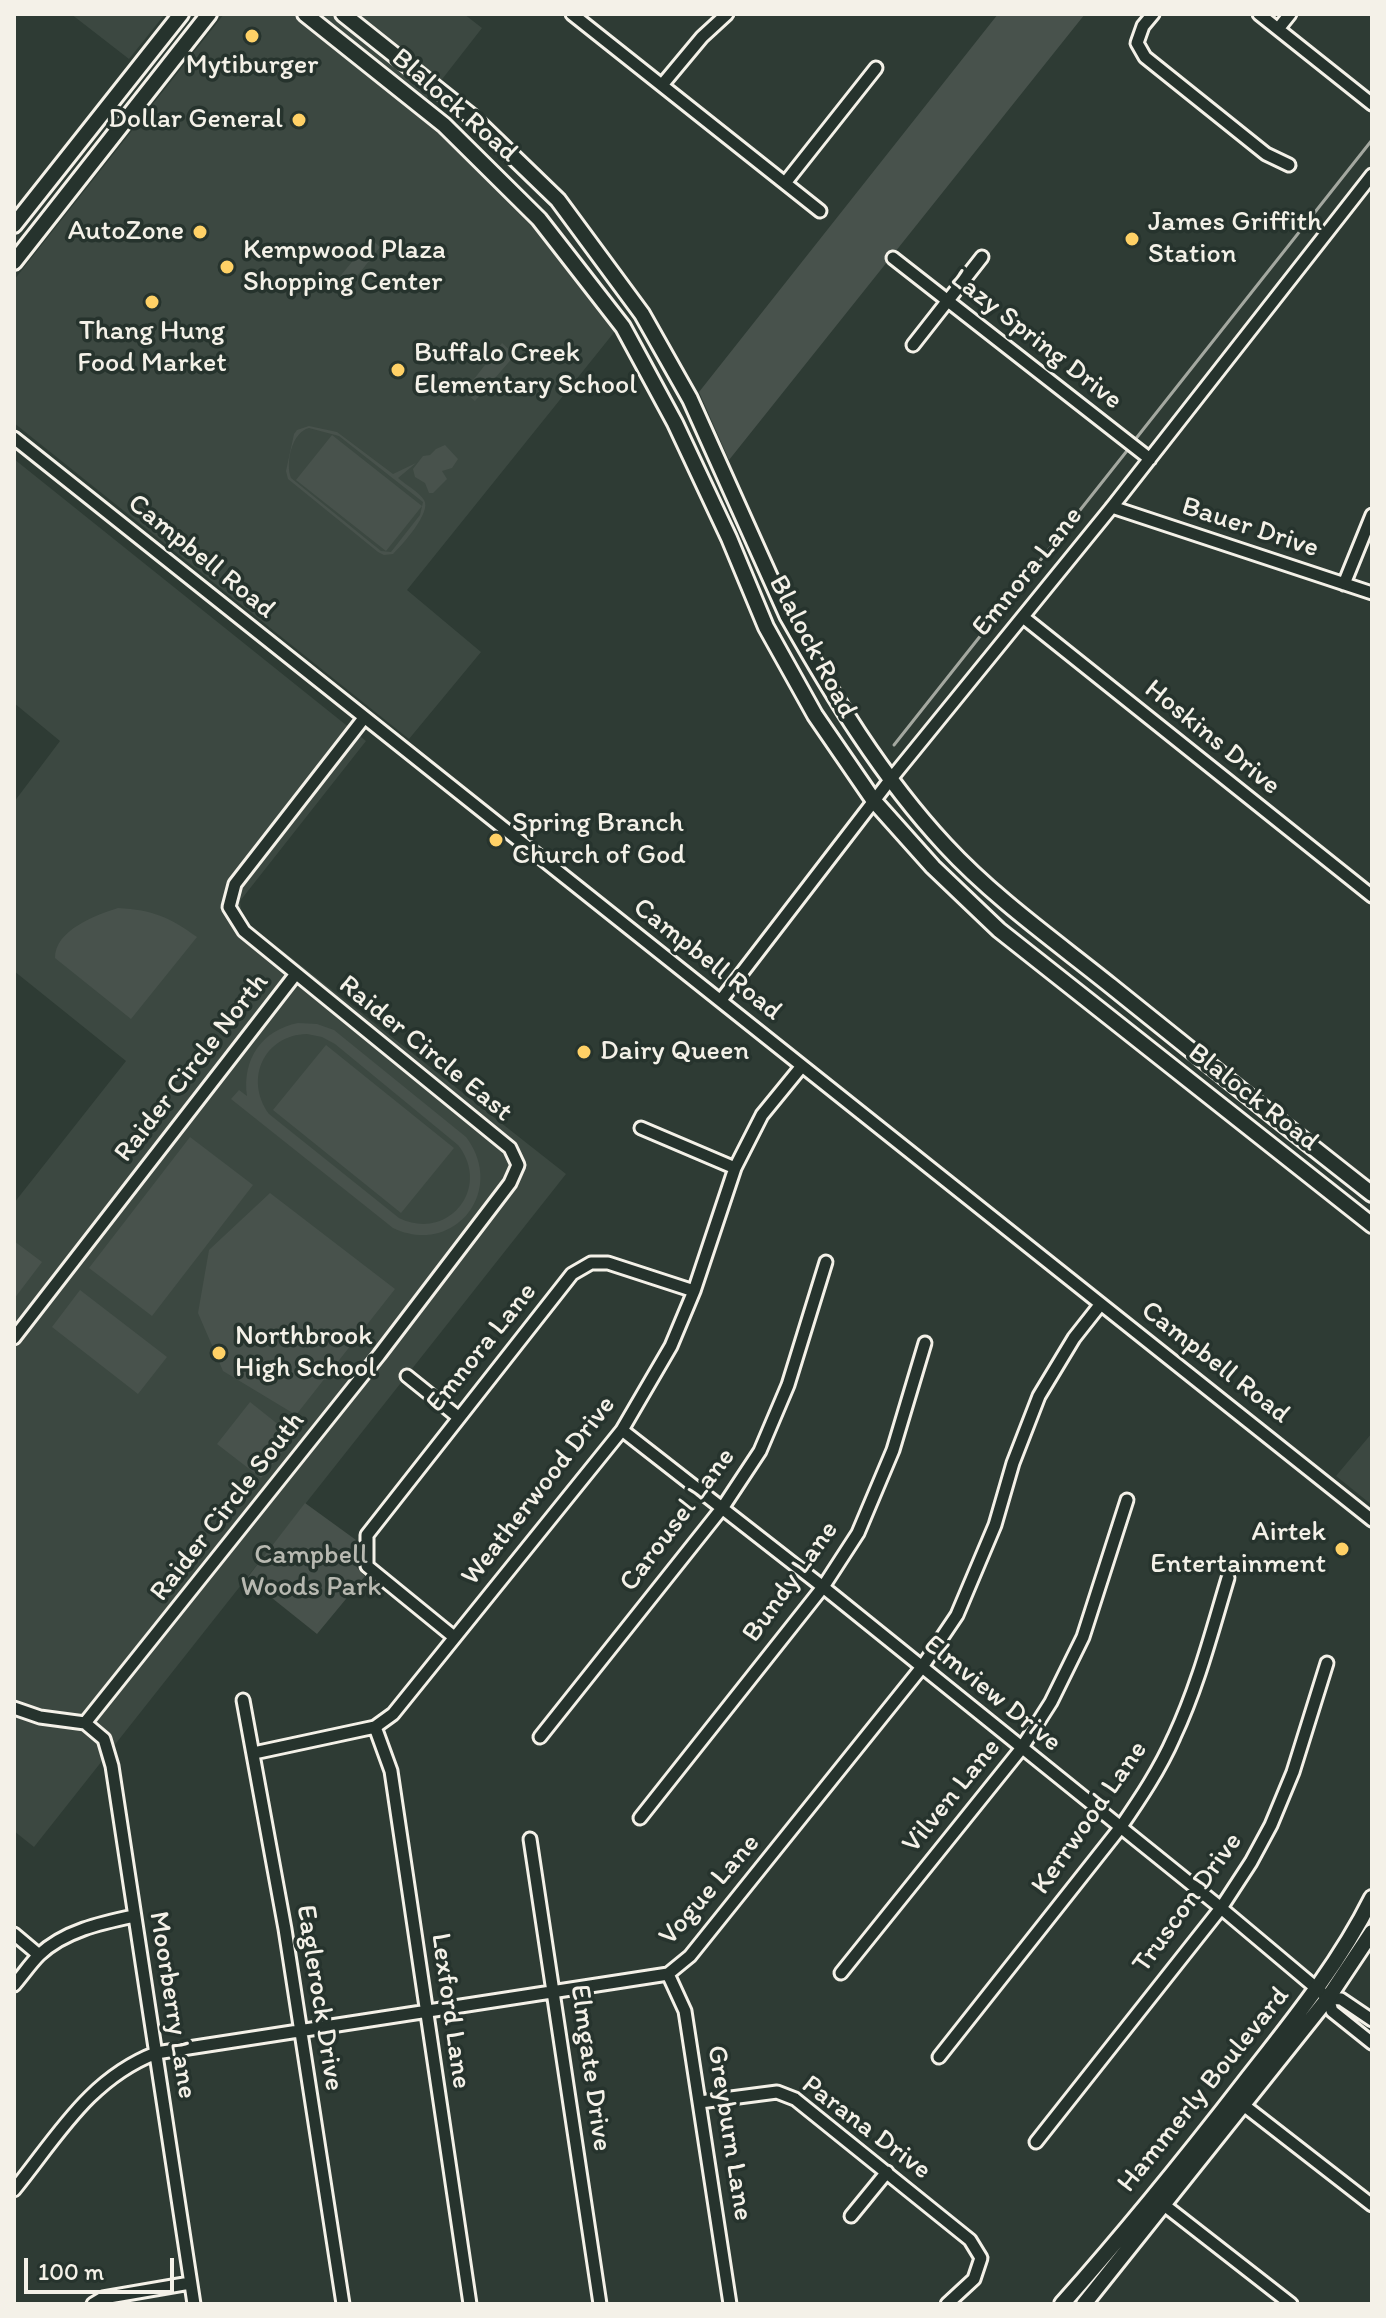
<!DOCTYPE html>
<html>
<head>
<meta charset="utf-8">
<style>
  body { margin:0 }
  #map { position:relative; width:1386px; height:2318px; overflow:hidden; background:#2e3b34; font-family:Itim,sans-serif }
  canvas { display:block }
  .frame { position:absolute; inset:0; border:16px solid #f4f1e8; pointer-events:none }
  .scale { position:absolute; left:24px; top:2258px; width:150px; height:36px; box-sizing:border-box; border:4px solid #f4f1e8; border-top:0; padding-left:10px; font-size:24px; line-height:28px; white-space:nowrap; color:#f4f1e8; -webkit-text-stroke:6px #26332d; paint-order:stroke }
</style>
</head>
<body>
<div id="map">
<canvas width="1386" height="2318"></canvas>
<div class="frame"></div>
<div class="scale">100 m</div>
</div>
<script>
const g = document.querySelector('canvas').getContext('2d');
g.lineJoin = 'round';
function fillPath(path, color) {
  g.fillStyle = color;
  g.fill(path, 'evenodd');
}
function stroke(path, color, width, dash) {
  g.strokeStyle = color;
  g.lineWidth = width;
  g.lineCap = dash ? 'butt' : 'round';
  g.setLineDash(dash || []);
  g.stroke(path);
}
function drawText(font, color, halo, rows, align = 'center') {
  g.font = font + ' Itim,sans-serif';
  g.lineWidth = 7;
  g.setLineDash([]);
  g.textBaseline = 'middle';
  g.strokeStyle = halo;
  g.fillStyle = color;
  for (const [text, x, y, turn = 0] of rows) {
    g.save();
    g.translate(x, y);
    g.rotate((+turn || 0) * Math.PI / 180);
    g.textAlign = isNaN(turn) ? turn : align;
    if (halo) g.strokeText(text, 0, 0);
    g.fillText(text, 0, 0);
    g.restore();
  }
}
const built = new Path2D(`
  M71,14H165L129,59Z
  M224,14H464L482,28L415,114L445,137L533,222L616,330L407,590L481,652L409,739L14,423V280Z
  M14,459L366,741L240,901L242,919L566,1174L34,1847L14,1831V1203L126,1061L14,971V802L60,741L14,703Z
  M1372,1433V1505L1336,1476Z`);
const green = new Path2D(`
  M998,14H1085L729,460L699,392Z
  M371,239L380,247L343,294L332,286Z
  M502,343L515,355L475,401L464,392Z
  M309,426L337,432L393,474L416,463L398,478C406,485 418,491 424,500C432,512 402,545 393,554L384,555L378,552L288,479L286,471L294,434L297,430ZM309,428L339,436L423,502L420,515L391,552L381,551L291,478C285,463 292,432 309,428Z
  M332,435L422,506L386,551L296,480Z
  M445,445L458,459L452,468L442,471L447,479L433,493H429L425,483L415,477L413,469L423,456L430,455L436,449Z
  M118,908C153,910 169,917 197,937L131,1019L55,958C55,930 96,915 118,908Z
  M298,1023L317,1024L334,1030L466,1137C507,1191 454,1257 393,1228L231,1099L239,1090L247,1096C242,1059 262,1030 298,1023ZM307,1034L322,1037L335,1044L458,1145C492,1188 448,1242 399,1218L269,1114C244,1079 264,1035 307,1034Z
  M326,1045L454,1148L401,1213L273,1110Z
  M190,1137L253,1185L152,1316L89,1268Z
  M270,1193L395,1289L296,1415L223,1371L198,1313L209,1250Z
  M14,1241L42,1262L14,1299Z
  M80,1290L167,1357L138,1394L52,1327Z
  M250,1402L294,1437L261,1478L217,1444Z
  M305,1503L356,1540C351,1556 352,1565 365,1576L317,1634L247,1578Z`);
const stream = new Path2D(`
  M1134,441L1372,140
  M894,745L1130,447`);
const minor = new Path2D(`
  M572,14L820,211
  M1153,14L1143,26L1137,43L1145,57L1266,154L1289,165
  M1259,14L1372,104
  M1278,29L1290,14
  M662,85L702,37L727,14
  M785,183L876,68
  M893,258L1150,459
  M913,345L982,257
  M14,438L1372,1520
  M1112,507L1372,593
  M1344,584L1372,515
  M1023,617L1372,896
  M721,1000L890,780L1112,507L1372,175
  M641,1128L735,1168
  M14,1338L295,975
  M407,1376L458,1417
  M622,1430L823,1587L1221,1908L1328,1998L1332,2011L1372,2043
  M454,1637L367,1566V1535L572,1274L591,1263H608L694,1291
  M243,1700L285,1929L343,2304
  M14,1708L40,1717L85,1723
  M85,1723L379,1355L510,1183L518,1165L510,1148L244,931L229,907L235,884L364,718
  M85,1723L104,1739L112,1766L194,2304
  M375,1727L391,1771L470,2304
  M540,1737L723,1507L760,1451L788,1385L826,1262
  M254,1753L375,1727L393,1714L622,1430L671,1346L694,1291L735,1168L762,1115L802,1066
  M640,1818L823,1587L858,1533L893,1450L925,1343
  M530,1839L600,2304
  M14,1934L39,1955
  M841,1973L1021,1749L1051,1702L1083,1637L1127,1500
  M668,1974L685,2011L730,2304
  M14,1985C22,1976 30,1964 39,1955C64,1931 101,1923 134,1916
  M1328,1998L1341,1999L1372,2020
  M939,2057L1120,1828C1140,1799 1160,1769 1174,1737C1198,1686 1212,1631 1228,1578
  M1237,2100L1372,2205
  M700,2102L777,2092L795,2099L970,2240L981,2258L974,2279L947,2304
  M1036,2142L1221,1908L1251,1862L1271,1825L1293,1772L1327,1663
  M14,2190C57,2137 89,2079 156,2053L668,1974L690,1956L922,1667L957,1615L995,1525L1013,1463L1039,1396L1074,1338L1100,1305
  M1159,2201L1291,2304
  M851,2216L887,2172
  M93,2304L103,2298L190,2283`);
const major = new Path2D(`
  M305,14L444,125L539,219L623,327L675,423L729,538L766,627L815,715L874,801L933,867L999,930L1372,1225
  M343,14L471,116L558,200L642,314L690,399L787,615C833,696 881,776 945,845C994,898 1055,941 1111,986C1198,1056 1285,1126 1372,1194
  M14,225L181,14
  M14,262L209,14
  M1062,2304C1125,2233 1186,2158 1244,2083C1291,2023 1338,1966 1372,1898
  M1084,2304L1328,1998L1372,1932`);
const markers = [
  [252,36,8,"#ffd166"],
  [299,120,8,"#ffd166"],
  [200,232,8,"#ffd166"],
  [1132,239,8,"#ffd166"],
  [227,267,8,"#ffd166"],
  [152,302,8,"#ffd166"],
  [398,370,8,"#ffd166"],
  [496,840,8,"#ffd166"],
  [584,1052,8,"#ffd166"],
  [219,1353,8,"#ffd166"],
  [1342,1549,8,"#ffd166"]
];
const poiNames = [
  ["Mytiburger",252,66,"center"],
  ["Dollar General",283,120,"right"],
  ["James Griffith",1148,223],
  ["Station",1148,255],
  ["AutoZone",184,232,"right"],
  ["Kempwood Plaza",243,251],
  ["Shopping Center",243,283],
  ["Thang Hung",152,332,"center"],
  ["Food Market",152,364,"center"],
  ["Buffalo Creek",414,354],
  ["Elementary School",414,386],
  ["Spring Branch",512,824],
  ["Church of God",512,856],
  ["Dairy Queen",600,1052],
  ["Northbrook",235,1337],
  ["High School",235,1369],
  ["Airtek",1326,1533,"right"],
  ["Entertainment",1326,1565,"right"]
];
const streetNames = [
  ["Blalock Road",454,106,41],
  ["Lazy Spring Drive",1036,340,38],
  ["Bauer Drive",1250,528,18],
  ["Campbell Road",201,557,39],
  ["Emnora Lane",1028,572,-51],
  ["Blalock Road",812,647,62],
  ["Hoskins Drive",1212,738,39],
  ["Campbell Road",707,960,38],
  ["Raider Circle East",425,1049,39],
  ["Raider Circle North",192,1068,-52],
  ["Blalock Road",1253,1098,38],
  ["Emnora Lane",482,1348,-51],
  ["Campbell Road",1215,1363,38],
  ["Weatherwood Drive",539,1491,-52],
  ["Raider Circle South",228,1507,-52],
  ["Carousel Lane",678,1520,-53],
  ["Bundy Lane",791,1582,-54],
  ["Elmview Drive",992,1694,39],
  ["Vilven Lane",952,1796,-51],
  ["Kerrwood Lane",1090,1818,-55],
  ["Vogue Lane",710,1890,-49],
  ["Truscon Drive",1188,1903,-54],
  ["Eaglerock Drive",319,1998,81],
  ["Moorberry Lane",172,2005,81],
  ["Lexford Lane",450,2011,82],
  ["Elmgate Drive",590,2068,82],
  ["Hammerly Boulevard",1204,2090,-51],
  ["Parana Drive",866,2128,37],
  ["Greyburn Lane",729,2133,81]
];
const parkNames = [
  ["Campbell",311,1556],
  ["Woods Park",311,1588]
];
fillPath(built, '#3c4841');
fillPath(green, '#48524c');
stroke(stream, '#a4a8a0', 3);
stroke(minor, '#f4f1e8', 17);
stroke(major, '#f4f1e8', 20);
stroke(minor, '#26332d', 11);
stroke(major, '#26332d', 14);
for (const [x, y, r, color] of markers) {
  const dot = new Path2D();
  dot.arc(x, y, r, 0, 2 * Math.PI);
  g.fillStyle = color;
  g.fill(dot);
  stroke(dot, '#26332d', 3);
}
drawText('28px', '#f4f1e8', '#26332d', poiNames, 'left');
drawText('28px', '#f4f1e8', '#26332d', streetNames);
drawText('28px', '#b8b9b1', '#26332d', parkNames);
</script>
</body>
</html>
